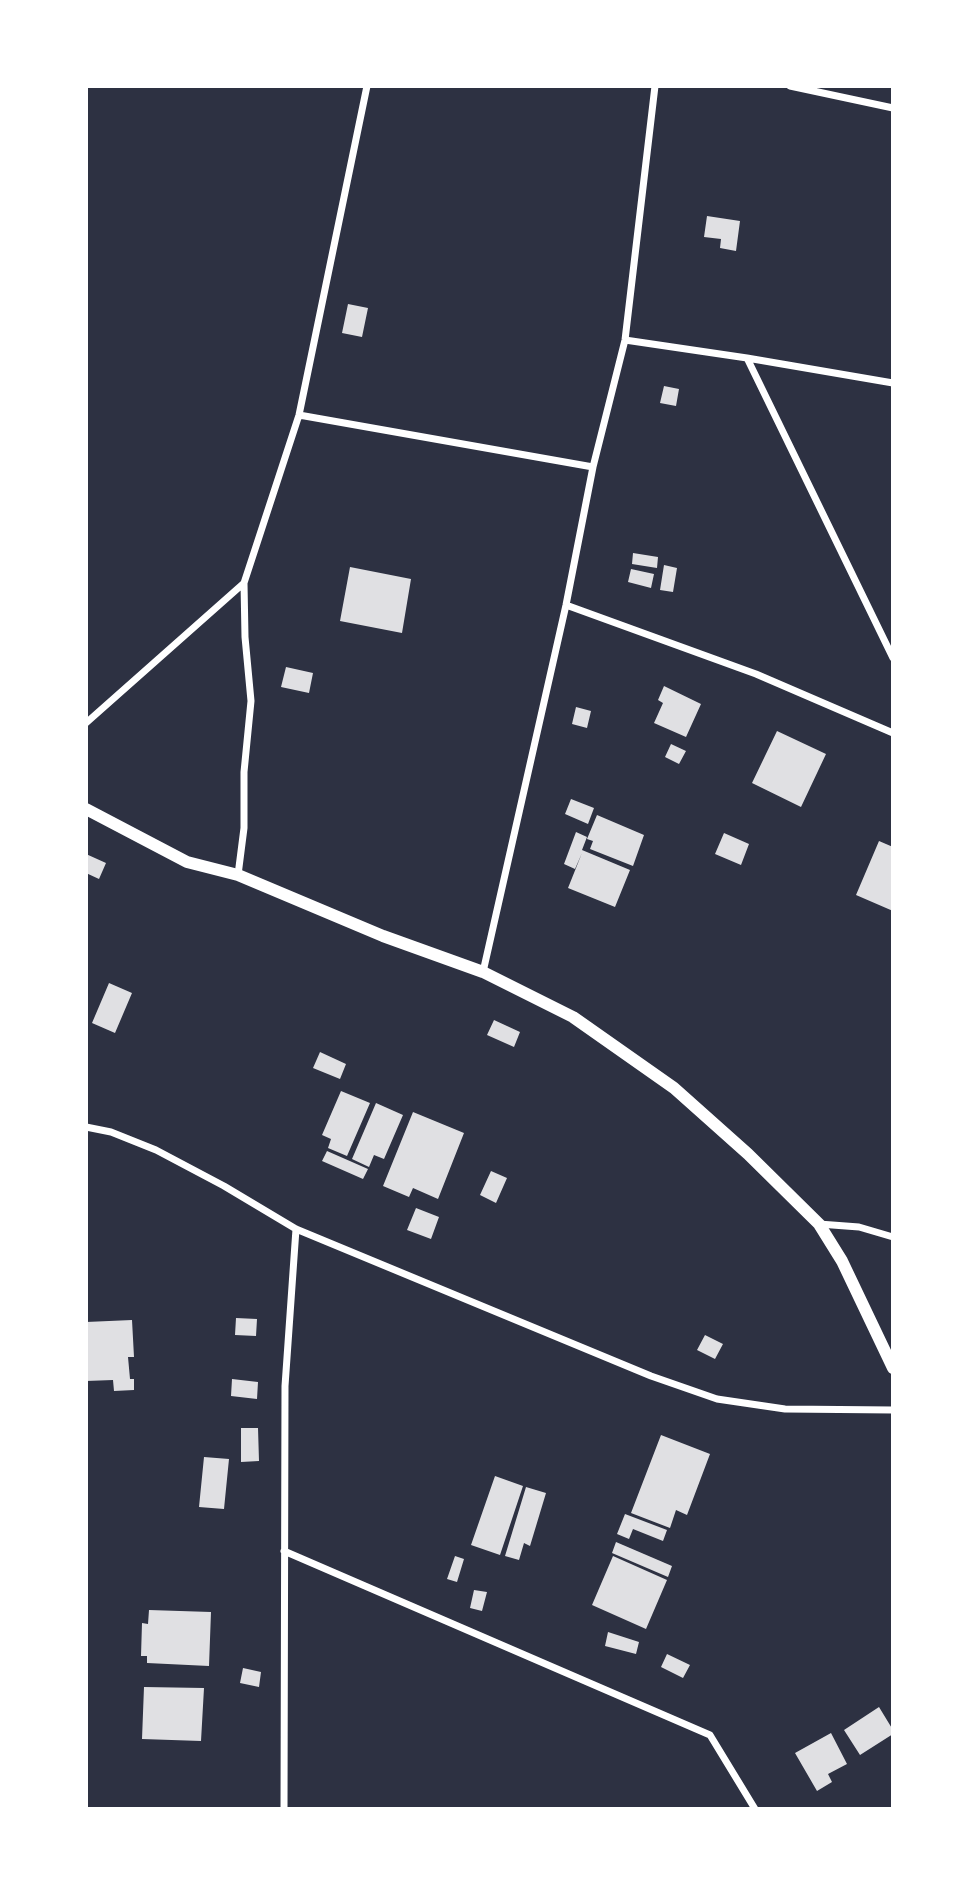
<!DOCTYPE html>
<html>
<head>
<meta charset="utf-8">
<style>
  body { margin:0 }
  #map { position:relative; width:979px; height:1895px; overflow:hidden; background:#2d3142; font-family:Raleway,sans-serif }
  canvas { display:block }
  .frame { position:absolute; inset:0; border:88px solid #fff; pointer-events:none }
</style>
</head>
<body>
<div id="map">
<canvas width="979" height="1895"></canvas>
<div class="frame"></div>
</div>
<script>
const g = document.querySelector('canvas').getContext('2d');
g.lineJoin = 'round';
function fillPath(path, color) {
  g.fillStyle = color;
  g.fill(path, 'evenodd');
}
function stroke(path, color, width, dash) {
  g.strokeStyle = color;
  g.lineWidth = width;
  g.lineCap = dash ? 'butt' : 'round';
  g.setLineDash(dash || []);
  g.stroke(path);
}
const building = new Path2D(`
  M707,216L740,221L736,251L720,248L721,239L704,237Z
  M348,304L368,308L362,337L342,333Z
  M664,386L679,389L676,406L660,403Z
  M633,553L658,557L657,568L632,564Z
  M664,565L677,568L673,592L660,590Z
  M350,567L411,579L402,633L340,621Z
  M631,569L654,574L651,588L628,582Z
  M286,667L313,673L309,693L281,687Z
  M664,686L701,704L686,737L654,723L663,703L658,700Z
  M576,707L591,711L587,728L572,724Z
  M777,731L826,754L801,807L752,783Z
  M671,744L686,751L679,764L665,757Z
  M571,799L594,808L588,824L565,814Z
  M597,815L644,835L633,866L590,849L593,841L587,839Z
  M576,832L587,837L582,850L630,870L615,907L568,888L582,853L575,869L564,864Z
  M724,833L749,844L741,865L715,854Z
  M879,841L893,847V911L856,895Z
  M86,854L106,863L99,879L86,873Z
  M109,983L132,993L115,1033L92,1023Z
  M494,1020L520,1032L514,1047L487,1035Z
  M320,1052L346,1064L340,1079L313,1068Z
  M341,1091L370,1103L347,1156L328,1148L331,1139L322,1135Z
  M376,1103L403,1115L384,1159L374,1155L369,1167L352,1159Z
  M413,1112L464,1133L438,1199L413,1188L409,1197L383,1186Z
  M327,1151L368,1169L363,1179L322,1161Z
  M491,1171L507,1178L496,1203L480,1195Z
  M416,1208L439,1217L431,1239L407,1230Z
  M236,1318L257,1319L256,1336L235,1335Z
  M132,1320L134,1357H128L130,1379H134V1390L114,1391L113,1380L86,1381V1322Z
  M705,1335L723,1344L715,1359L697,1350Z
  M232,1379L258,1382L257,1399L231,1396Z
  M241,1428H258L259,1461L241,1462Z
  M661,1435L710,1454L687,1515L676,1510L670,1528L631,1513Z
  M204,1457L229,1459L224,1509L199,1507Z
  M495,1476L523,1486L500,1555L471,1545Z
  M526,1487L546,1493L530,1546L524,1543L519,1560L505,1556Z
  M625,1514L667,1530L663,1541L633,1529L629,1539L617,1534Z
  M616,1542L672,1566L668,1577L612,1553Z
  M455,1556L464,1559L457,1582L447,1579Z
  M613,1556L667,1580L646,1629L592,1605Z
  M474,1590L487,1592L482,1611L470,1608Z
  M149,1610L211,1612L209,1666L147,1663V1656H141L142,1623L148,1624Z
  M608,1632L639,1642L636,1654L605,1646Z
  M667,1654L690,1665L683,1678L661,1667Z
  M243,1668L261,1672L259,1687L240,1683Z
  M144,1687L204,1688L201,1741L142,1739Z
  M879,1707L893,1730V1734L860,1755L844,1730Z
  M831,1733L847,1764L828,1774L832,1782L817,1791L795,1753Z`);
const minor = new Path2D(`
  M790,86L893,108
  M625,340L747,358
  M893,383L747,358L893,658
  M299,415L593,467
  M566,605L756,674L893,733
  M86,723L244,583L299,415L367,86
  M238,875L244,828V772L251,701L245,637L244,583
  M483,972L566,605L593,467L625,340L655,86
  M86,1127L111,1132L156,1150L224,1186L296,1229L651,1376L717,1399L785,1409L893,1410
  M819,1224L859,1227L893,1237
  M284,1551L710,1735L755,1809
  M284,1809L285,1386L296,1229`);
const tertiary = new Path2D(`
  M86,809L187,862L238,875L383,936L483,972L573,1017L674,1088L748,1154L819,1224L842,1261L893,1368`);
fillPath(building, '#e0e0e3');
stroke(minor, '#fff', 7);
stroke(tertiary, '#fff', 12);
</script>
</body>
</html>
